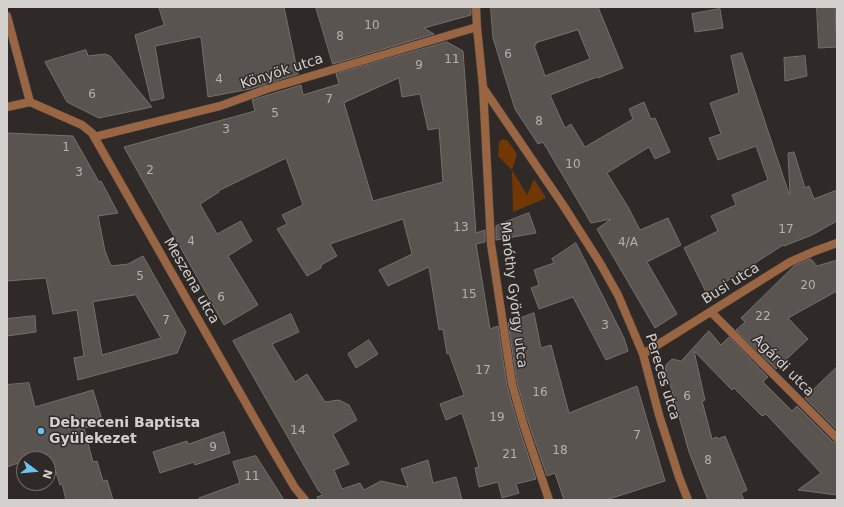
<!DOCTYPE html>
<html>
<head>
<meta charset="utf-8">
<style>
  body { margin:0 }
  #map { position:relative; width:844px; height:507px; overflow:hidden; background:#2f2a27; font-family:"DejaVu Sans",sans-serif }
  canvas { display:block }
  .frame { position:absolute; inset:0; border:8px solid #d4d0ce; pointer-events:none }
  .north { position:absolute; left:16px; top:451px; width:40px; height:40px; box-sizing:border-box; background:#2f2a27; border:1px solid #716c6a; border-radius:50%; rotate:106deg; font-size:11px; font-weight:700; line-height:16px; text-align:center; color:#d4d0ce }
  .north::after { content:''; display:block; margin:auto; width:14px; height:18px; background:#6cc3f3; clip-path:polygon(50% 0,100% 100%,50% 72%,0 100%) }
</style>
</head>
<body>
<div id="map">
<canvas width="844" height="507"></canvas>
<div class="frame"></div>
<div class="north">N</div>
</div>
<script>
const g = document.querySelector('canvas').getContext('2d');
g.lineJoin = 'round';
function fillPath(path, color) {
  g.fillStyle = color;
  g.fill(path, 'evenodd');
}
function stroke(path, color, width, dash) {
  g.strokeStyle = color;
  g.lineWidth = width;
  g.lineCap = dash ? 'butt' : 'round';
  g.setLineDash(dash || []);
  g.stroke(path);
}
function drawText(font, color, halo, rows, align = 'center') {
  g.font = font + ' "DejaVu Sans",sans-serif';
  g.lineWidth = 3;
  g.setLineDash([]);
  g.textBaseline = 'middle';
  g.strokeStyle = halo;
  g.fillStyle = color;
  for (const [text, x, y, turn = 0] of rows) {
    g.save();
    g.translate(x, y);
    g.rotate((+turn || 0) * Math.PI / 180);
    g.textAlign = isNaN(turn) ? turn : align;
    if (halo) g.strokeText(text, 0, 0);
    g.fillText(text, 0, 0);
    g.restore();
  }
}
const green = new Path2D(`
  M503,139L508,141L517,154L512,170L527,195L534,179L546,198L513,212L512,170L498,156L499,142Z`);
const building = new Path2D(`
  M159,7H284L298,74L250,89L208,97L201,37H199L155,46L164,98L151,101L135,35L164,25Z
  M316,7H471V15L424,28L434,34L333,64Z
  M491,7H598L623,68L598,78L597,77L550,95L565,128L571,124L585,147L633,119L629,109L644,102L651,119L655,118L670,152L655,159L649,147L607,173L628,207L640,230L668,218L681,245L647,262L677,314L655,328L597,229L611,219L591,223L543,142L538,144L515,109L493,38ZM578,30L590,59L545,76L534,45H536V43Z
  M817,7H835L837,47L819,48Z
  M720,9L723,28L695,32L692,14Z
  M447,42L463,51L476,233L485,230V242L476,244L490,329L498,326L507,386L519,428L536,479L516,484L519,493L502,498L498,482L479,487L475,468L479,467L462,413L446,420L440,404L464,395L449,353L447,354L443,329L439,330L429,267L388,286L379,270L412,254L403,219L330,244L337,256L321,265V268L307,276L277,229L287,224L282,215L303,205L286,158L218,191L219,192L200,204L217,234L241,221L252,241L228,256L258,305L224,325L124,147L255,111L252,100L301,85L303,95L339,84L336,74ZM399,78L402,97L420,94L428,130L439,128L443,182L373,201L344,103Z
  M86,50L88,56L105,54L110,56L152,107L99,118L67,102L45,62Z
  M742,53L789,194H790L788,153L794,152L805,188L809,186L814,199L837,190V221L812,235L784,246L783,245L707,294L684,248L718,231L711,216L736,205L732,195L768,180L756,146L718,160L709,138L721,134L710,103L739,93L731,56Z
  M805,56L807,76L785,81L784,58Z
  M7,133L73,136L99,182L101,181L118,213L98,216L105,251L111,266L128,264L143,256L186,332L177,353L78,380L74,358L84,356L77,310L53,314L46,278L7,281ZM136,295L161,338L102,355L93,302Z
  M529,213L536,233L496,240V226Z
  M576,243L624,338L628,351L606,360L573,297L539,309L531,288L539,285L534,270L554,263L552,259Z
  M811,259L817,266L837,260V291L788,318L808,339L776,369L736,330L745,322L741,318L794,266Z
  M534,313L541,348L551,345L569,413L637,386L665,481L606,500H564L555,473L547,476L529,424L517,383L508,323Z
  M291,314L299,332L272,344L295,382L307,374L325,402L339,400L349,405L357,420L333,434L349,464L334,470L342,489L360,483L364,490L381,481L408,487L401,469L428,460L433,483L456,477L462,500H318L317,497L323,495L318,490L233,341Z
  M35,316L36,332L7,336V319Z
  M709,331L721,345L729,337L768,377L763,382L792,411L797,406L833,442L837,443V495L798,490L821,473L766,414L762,416L734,388L732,390L694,351L705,400L702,401L712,439L717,437L718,439L725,436L747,490L741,493L744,500H708L689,452L670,384L665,386L666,365L672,359L681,361Z
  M369,340L378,354L356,368L348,354Z
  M837,367V430L805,398Z
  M29,383L35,407L93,390L103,423L84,428L93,462L97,461L103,481L107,480L113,500H66L62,484L60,485L56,472L54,473L53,467L50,468L47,454L31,459H24V461L7,467V385Z
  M224,432L230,453L195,465L194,462L160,473L153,452L187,441L188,444Z
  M256,456L284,500H199V498L240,483L233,462Z`);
const street = new Path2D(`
  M476,7L477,27L483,87L491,244L512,384L524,426L549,500
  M7,16L30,102
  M484,89L563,205L600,263L618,295L643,354L659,415L679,477L688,500
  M30,102L82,125L92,133L268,442L295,488L305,500
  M7,107L30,102
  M94,137L220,106L267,89L477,27
  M711,312L837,438
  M643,354L790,262L815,251L837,243`);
const markers = [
  [41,431,4,"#6cc3f3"]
];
const numberNames = [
  ["10",372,26],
  ["8",340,37],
  ["6",508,55],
  ["11",452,60],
  ["9",419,66],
  ["4",219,80],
  ["6",92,95],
  ["7",329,100],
  ["5",275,114],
  ["8",539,122],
  ["3",226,130],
  ["1",66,148],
  ["10",573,165],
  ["2",150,171],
  ["3",79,173],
  ["13",461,228],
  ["17",786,230],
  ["4",191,242],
  ["4/A",628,243],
  ["5",140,277],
  ["20",808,286],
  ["15",469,295],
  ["6",221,298],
  ["22",763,317],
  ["7",166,321],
  ["3",605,326],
  ["17",483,371],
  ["16",540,393],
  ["6",687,397],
  ["19",497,418],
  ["14",298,431],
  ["7",637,436],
  ["9",213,448],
  ["18",560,451],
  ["21",510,455],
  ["8",708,461],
  ["11",252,477]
];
const streetNames = [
  ["Könyök utca",282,72,-18],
  ["Meszena utca",191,281,60],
  ["Busi utca",731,284,-32],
  ["Maróthy György utca",513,295,83],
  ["Agárdi utca",783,366,45],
  ["Pereces utca",662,377,73]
];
const poiNames = [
  ["Debreceni Baptista",49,423],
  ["Gyülekezet",49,439]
];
fillPath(green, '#713804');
fillPath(building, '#595450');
stroke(building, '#76706c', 1);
stroke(street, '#494542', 9);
stroke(street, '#996542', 8);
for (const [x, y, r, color] of markers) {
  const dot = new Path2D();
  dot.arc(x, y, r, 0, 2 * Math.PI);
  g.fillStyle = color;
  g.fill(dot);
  stroke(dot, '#2f2a27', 1.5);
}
drawText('12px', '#b5b1ae', null, numberNames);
drawText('14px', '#d4d0ce', '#2f2a27', streetNames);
drawText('bold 14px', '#d4d0ce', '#2f2a27', poiNames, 'left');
</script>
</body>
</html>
